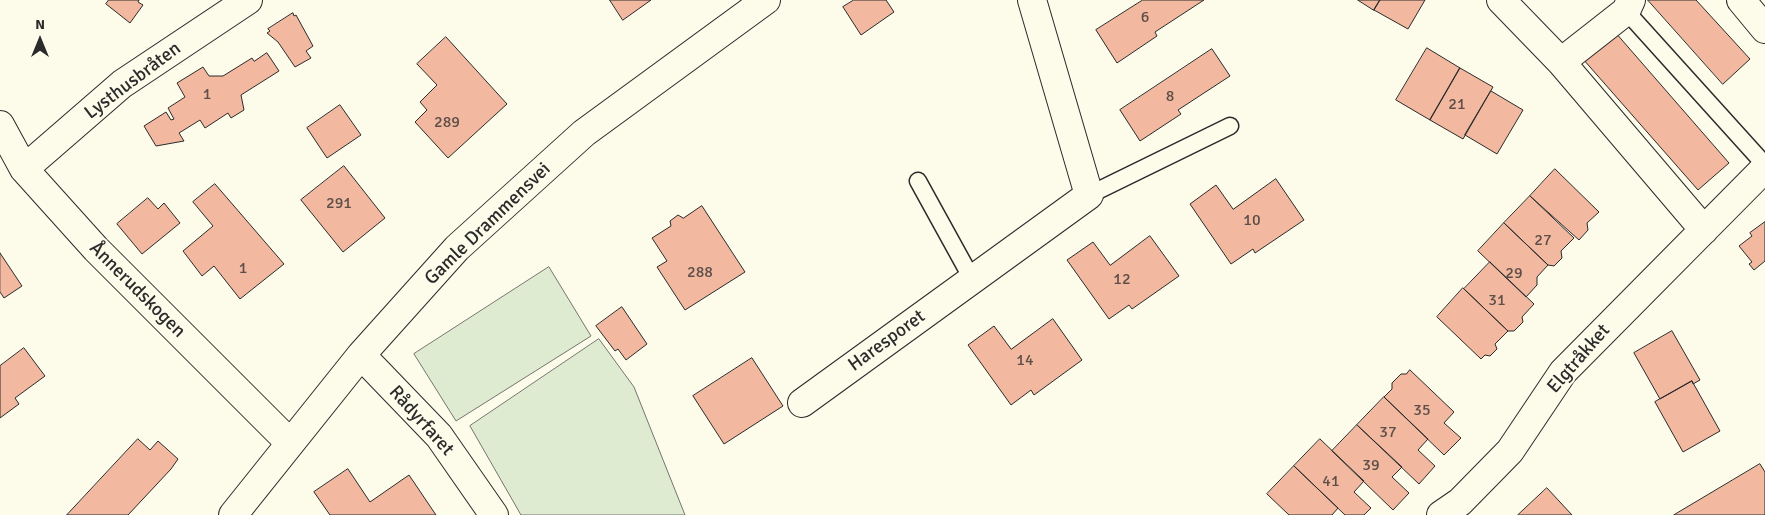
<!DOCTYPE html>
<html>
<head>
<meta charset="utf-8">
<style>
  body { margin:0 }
  #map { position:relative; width:1765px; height:515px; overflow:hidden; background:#fdfbea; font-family:Signika,sans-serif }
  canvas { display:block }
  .north { position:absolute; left:15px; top:15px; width:50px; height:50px; -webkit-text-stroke:4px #fdfbea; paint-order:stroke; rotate:0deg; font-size:14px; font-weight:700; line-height:20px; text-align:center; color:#2b2b2b }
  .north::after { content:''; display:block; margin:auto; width:18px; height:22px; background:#2b2b2b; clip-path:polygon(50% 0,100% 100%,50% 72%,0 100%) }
</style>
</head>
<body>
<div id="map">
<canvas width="1765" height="515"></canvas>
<div class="north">N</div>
</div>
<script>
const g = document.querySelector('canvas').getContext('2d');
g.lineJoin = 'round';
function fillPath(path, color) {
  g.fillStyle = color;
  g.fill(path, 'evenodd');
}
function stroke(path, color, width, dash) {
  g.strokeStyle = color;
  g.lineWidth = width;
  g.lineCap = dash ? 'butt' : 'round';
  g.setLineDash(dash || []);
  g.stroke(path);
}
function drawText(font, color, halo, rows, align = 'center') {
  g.font = font + ' Signika,sans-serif';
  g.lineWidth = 4;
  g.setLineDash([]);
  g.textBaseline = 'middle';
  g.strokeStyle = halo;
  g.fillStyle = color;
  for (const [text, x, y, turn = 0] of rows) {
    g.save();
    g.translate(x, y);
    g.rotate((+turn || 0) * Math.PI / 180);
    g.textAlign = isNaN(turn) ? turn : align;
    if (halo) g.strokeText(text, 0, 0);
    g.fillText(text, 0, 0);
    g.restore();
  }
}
const green = new Path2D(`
  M549,267L591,336L456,421L414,354Z
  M599,339L634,387L685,515H521L470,426Z`);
const building = new Path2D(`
  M109,0H139L138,2L143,5L130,23L106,4Z
  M610,0H651L623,20Z
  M854,0H886L894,12L861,35L843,7Z
  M1143,0H1204L1155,32L1157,36L1117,63L1096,30Z
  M1358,0H1380L1374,10Z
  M1380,0H1425L1408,29L1374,10Z
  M1648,0H1696L1750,59L1723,84Z
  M293,13L294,16L296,15L313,46L306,51L311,58L295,67L278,42L267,33L270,31L268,29Z
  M1615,32L1729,163L1698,190L1583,59Z
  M446,37L507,104L448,158L415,122L427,110L420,102L437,85L417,64Z
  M1427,48L1460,68L1430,120L1396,100Z
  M1212,49L1230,76L1178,110L1181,114L1140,141L1120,110Z
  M267,53L279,71L241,95L244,110L231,118L228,113L205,128L200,120L179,133L184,141L156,146L144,126L166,112L171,120L174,119L168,108L185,97L177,83L203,67L209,76H223L252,58L254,61Z
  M1460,68L1493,87L1463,139L1430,120Z
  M1491,91L1523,110L1497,154L1465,135Z
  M340,105L361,135L327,158L307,128Z
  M344,166L385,218L343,252L301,200Z
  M1555,169L1599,212L1587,223L1588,230L1579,240L1530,196Z
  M1276,179L1304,220L1255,253L1253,249L1231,264L1190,204L1216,185L1233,209Z
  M215,184L284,264L240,299L214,266L202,276L183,251L213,226L193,202Z
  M1530,196L1574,238L1561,251L1562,258L1554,266L1548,265L1504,223Z
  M148,198L158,209L164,203L180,223L142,254L117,224Z
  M702,206L745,272L685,310L657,267L667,261L652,238L671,226L670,221L678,215L683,218Z
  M1765,222V261L1754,270L1749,264L1752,262L1739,246L1752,236L1750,233Z
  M1504,223L1548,265L1537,277V285L1526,297L1478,251Z
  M1150,236L1179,276L1132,309L1129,305L1109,319L1067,260L1093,242L1110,265Z
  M0,253L22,286L4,298L0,292Z
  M1490,262L1534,304L1522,317L1523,322L1514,331H1508L1464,289Z
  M1463,288L1508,331L1495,344L1497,349L1490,356L1485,355L1481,359L1437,317Z
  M622,307L647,344L626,360L618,349L615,351L596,326Z
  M1053,319L1082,360L1034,395L1031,390L1011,405L968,345L994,326L1011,349Z
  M1672,331L1700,380L1693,384L1692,381L1660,399L1634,353Z
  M24,348L45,376L15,398L19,404L0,418V366Z
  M752,358L783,406L724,444L693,396Z
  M1410,370L1454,412L1444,423L1461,438L1444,455L1384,397L1392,389V383L1401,374H1406Z
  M1692,381L1720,431L1683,452L1655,402Z
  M1384,397L1428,439L1418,450L1435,466L1419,484L1357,425Z
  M1357,425L1402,467L1392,477L1409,493L1393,510L1332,451Z
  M138,439L150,450L158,441L178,459L171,469L128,515H67Z
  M1320,439L1364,481L1354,492L1371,508L1364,515H1345L1294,466Z
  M1760,464L1765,472V515H1674Z
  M1294,466L1338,508L1332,515H1289L1267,494Z
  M348,469L370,502L409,475L436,515H330L314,492Z
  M1547,488L1572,515H1518Z`);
const lane = new Path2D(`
  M1626,11L1765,165
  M918,181L972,279
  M1089,195L1230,126`);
const street = new Path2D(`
  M1501,0L1561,62L1704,230
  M1741,0L1765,29
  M1561,62L1626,11L1631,0
  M0,125L24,169L96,249L290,443
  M24,169L122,84L248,0
  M361,355L439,436L494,515
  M802,403L1089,195L1032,0
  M233,515L361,355L457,248L584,133L766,0
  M1441,515L1460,502L1510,451L1563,372L1765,168`);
const numberNames = [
  ["6",1145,18],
  ["1",207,95],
  ["8",1170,97],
  ["21",1457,105],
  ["289",447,123],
  ["291",339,204],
  ["10",1252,221],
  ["27",1543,241],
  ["1",243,269],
  ["288",700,273],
  ["29",1514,274],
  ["12",1122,280],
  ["31",1497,301],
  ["14",1025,361],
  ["35",1422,411],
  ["37",1388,433],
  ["39",1371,466],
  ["41",1331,482]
];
const streetNames = [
  ["Lysthusbråten",133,81,-37],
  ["Gamle Drammensvei",488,224,-44],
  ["Ånnerudskogen",137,290,45],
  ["Haresporet",887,341,-36],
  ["Elgtråkket",1579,359,-49],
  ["Rådyrfaret",421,421,48]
];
fillPath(green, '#deebd1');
stroke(green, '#74746e', 1);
fillPath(building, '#f2b8a0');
stroke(building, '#2b2b2b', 1);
stroke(lane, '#2b2b2b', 19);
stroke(street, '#2b2b2b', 30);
stroke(lane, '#fdfbea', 16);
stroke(street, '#fdfbea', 28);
drawText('16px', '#5d4e48', null, numberNames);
drawText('19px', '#2b2b2b', '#fdfbea', streetNames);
</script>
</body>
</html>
